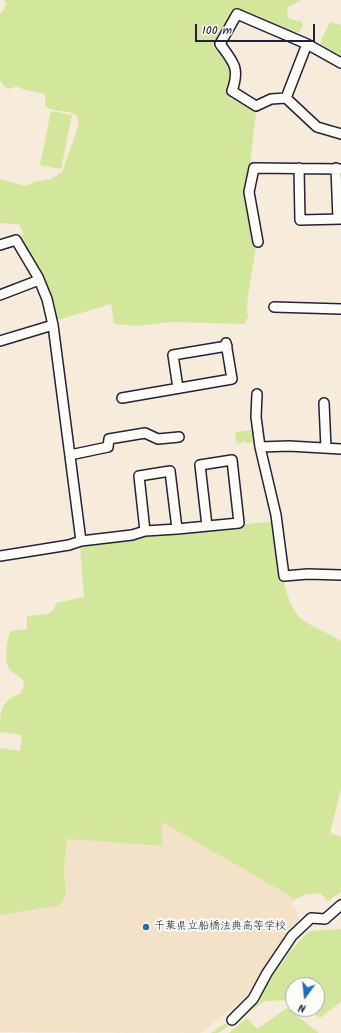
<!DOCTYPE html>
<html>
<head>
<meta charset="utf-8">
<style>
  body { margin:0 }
  #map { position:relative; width:341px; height:1033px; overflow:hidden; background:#f7ecdb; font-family:Kalam,sans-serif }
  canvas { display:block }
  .north { position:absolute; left:285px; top:977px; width:40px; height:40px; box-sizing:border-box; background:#fdfcf7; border:1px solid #a5a5ac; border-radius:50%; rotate:195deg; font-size:11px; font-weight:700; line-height:16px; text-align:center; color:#22223b }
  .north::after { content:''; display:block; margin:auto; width:14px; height:18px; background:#1f6fb2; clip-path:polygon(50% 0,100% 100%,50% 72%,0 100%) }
  .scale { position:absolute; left:195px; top:24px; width:120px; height:18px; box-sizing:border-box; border:2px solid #22223b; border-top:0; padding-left:5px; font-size:12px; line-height:14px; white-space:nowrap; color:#22223b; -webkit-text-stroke:3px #fdfcf7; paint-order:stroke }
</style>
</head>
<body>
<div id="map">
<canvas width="341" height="1033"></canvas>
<div class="north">N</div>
<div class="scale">100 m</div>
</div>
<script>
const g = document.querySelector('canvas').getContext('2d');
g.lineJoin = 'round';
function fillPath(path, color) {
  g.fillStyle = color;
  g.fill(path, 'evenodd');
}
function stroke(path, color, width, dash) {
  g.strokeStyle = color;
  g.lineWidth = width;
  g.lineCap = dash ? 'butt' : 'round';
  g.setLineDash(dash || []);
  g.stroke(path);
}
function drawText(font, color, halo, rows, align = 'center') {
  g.font = font + ' Kalam,"Klee One",sans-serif';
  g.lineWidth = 4;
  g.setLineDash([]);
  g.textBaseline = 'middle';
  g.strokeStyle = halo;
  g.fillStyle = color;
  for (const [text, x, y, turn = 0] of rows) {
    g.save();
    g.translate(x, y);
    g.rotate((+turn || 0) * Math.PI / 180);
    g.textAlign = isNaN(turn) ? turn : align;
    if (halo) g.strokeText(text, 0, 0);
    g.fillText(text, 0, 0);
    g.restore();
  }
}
const built = new Path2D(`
  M161,821L285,893L294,900L292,906L296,910L299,921L286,934L279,949L247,996L200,1033L0,1032V915L66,896L64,869L67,839L162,846Z`);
const green = new Path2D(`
  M3,0H301L288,7L287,15L290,19L302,22L303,26L299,32C290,34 247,13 236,9L213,46C227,64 237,73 230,98L256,113L248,181L257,241L248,296L247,309L248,317L244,324L171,322L137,326L114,324L111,304L55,321L21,246L23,233L19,224H11L0,223V179L26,186L34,182L51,179L62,172L79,124L77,116C66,108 56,114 45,106V94L25,90L16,86L11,89L5,87L0,81V13H2L7,3Z
  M330,22L341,25V59L321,44L322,38Z
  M51,111L72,115L61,169L40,165Z
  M252,430L255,440L252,441L253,442L247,444L246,441L237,444L235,432Z
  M275,521C279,546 281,604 303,620C314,628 329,633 341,641V789L330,833L341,837V892L328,901L320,893L305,895L294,900L285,893L162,822V846L67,839L64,869L66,896L60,905L0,915V748L20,751L22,735L0,732C0,713 0,700 20,694C30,677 19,679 10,670C3,661 7,639 11,631L27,629V616L47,614L54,610L56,603L84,597L80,547L88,542Z
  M341,929V1002L320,1018L307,1009H317V985H293V1000L265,1001L218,1033H211L249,1008L292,949L309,931Z
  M287,1008L319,1033H229L247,1018L257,1029Z`);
const minor = new Path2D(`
  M307,44L286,98L317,127L341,134
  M286,98L271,99L256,106L232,91C240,68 234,63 220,44L237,14L307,44L341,63
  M299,168L300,220L341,219
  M336,168L338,219
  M258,242L249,192L254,168L341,169
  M0,245L16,240L38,277L47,299L53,325L81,541
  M0,295L39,280
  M274,307L341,309
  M0,341L53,325
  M178,388L173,355L227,346
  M257,394L256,417L260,447L276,515L284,576L308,574L341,575
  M122,398L232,379L226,343
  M324,403L326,448
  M260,447L289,446L341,449
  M70,455L108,447L109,439L145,433L158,439L179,437
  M145,531L139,476L170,471L177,529
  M0,556L69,545L81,541L132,535L145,531L177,529L239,523L232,460L200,465L207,526
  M232,1020L253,999L267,973L292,936L311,918L325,919L341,905`);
const markers = [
  [146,927,4,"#1f6fb2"]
];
const poiNames = [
  ["千葉県立船橋法典高等学校",154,927]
];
fillPath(built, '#f3e1c8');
fillPath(green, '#d2e79b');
stroke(minor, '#22223b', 12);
stroke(minor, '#fdfcf7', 9);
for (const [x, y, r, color] of markers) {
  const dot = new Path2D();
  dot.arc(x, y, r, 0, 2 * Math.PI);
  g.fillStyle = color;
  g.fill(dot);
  stroke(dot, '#fdfcf7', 1.5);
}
drawText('11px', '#22223b', '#fdfcf7', poiNames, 'left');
</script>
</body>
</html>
